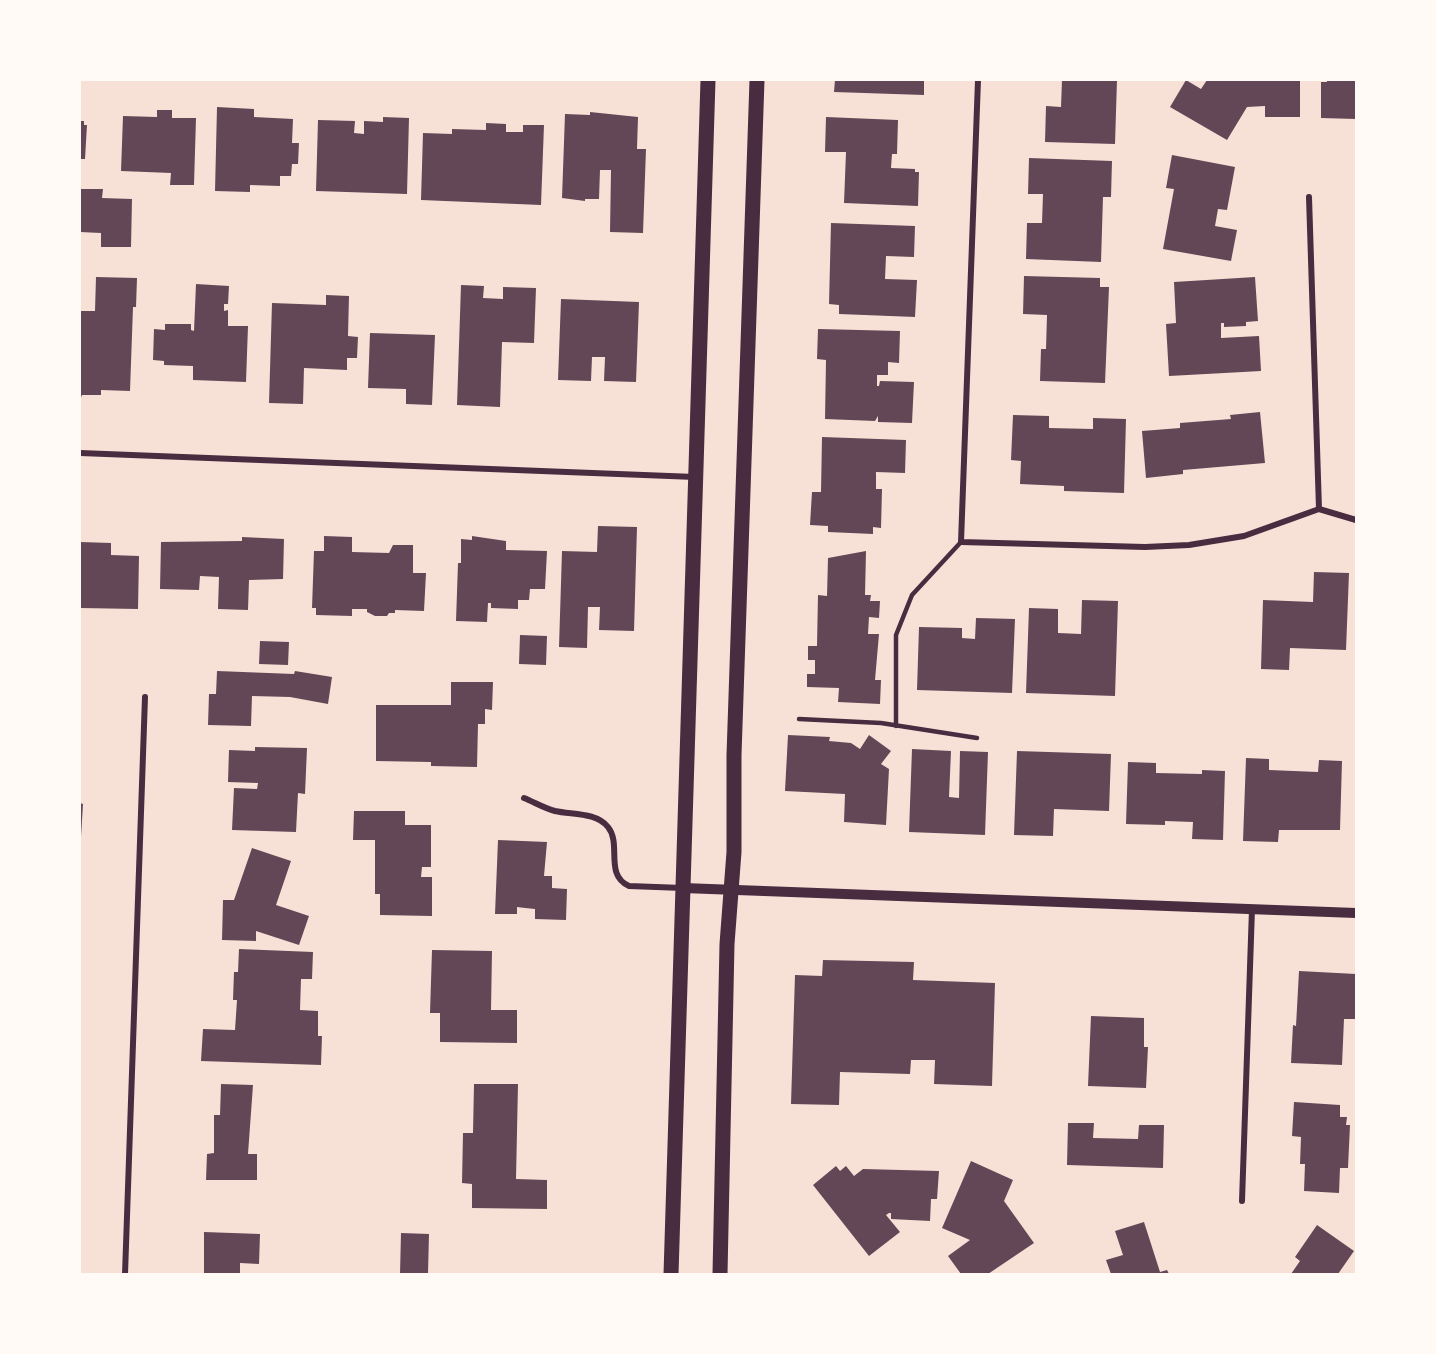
<!DOCTYPE html>
<html>
<head>
<meta charset="utf-8">
<style>
  body { margin:0 }
  #map { position:relative; width:1436px; height:1354px; overflow:hidden; background:#f7e1d7; font-family:Inter,sans-serif }
  canvas { display:block }
  .frame { position:absolute; inset:0; border:81px solid #fffaf5; pointer-events:none }
</style>
</head>
<body>
<div id="map">
<canvas width="1436" height="1354"></canvas>
<div class="frame"></div>
</div>
<script>
const g = document.querySelector('canvas').getContext('2d');
g.lineJoin = 'round';
function fillPath(path, color) {
  g.fillStyle = color;
  g.fill(path, 'evenodd');
}
function stroke(path, color, width, dash) {
  g.strokeStyle = color;
  g.lineWidth = width;
  g.lineCap = dash ? 'butt' : 'round';
  g.setLineDash(dash || []);
  g.stroke(path);
}
const building = new Path2D(`
  M835,80H924V95L834,92Z
  M1062,80H1117L1115,144L1045,142L1046,106L1061,107Z
  M1186,80L1201,89L1207,80H1300V117H1265V106L1247,107L1227,140L1170,107Z
  M1327,80H1356V119L1321,118V82H1327Z
  M217,107L254,109V117L293,119L292,143H299L298,164H292L291,176H280V186L250,185V192L215,191Z
  M157,110H172V118H196L194,185H170L171,173L121,171L123,116L157,117Z
  M590,112L638,117L637,149H646L643,233L610,232L611,170H600L599,199H585V201L562,198L565,114L590,115Z
  M383,117L409,118L407,194L316,191L318,120L355,121L354,133L364,134V121L383,122Z
  M826,117L898,120L897,154H892L891,168L915,169V172H919L918,206L844,203L846,152H825Z
  M80,121H84V125H87L85,159H80Z
  M486,123L506,124V132H523V125H544L541,205L421,200L423,133L452,134V129L486,130Z
  M1172,155L1235,167L1227,210L1218,209L1215,226L1237,230L1231,261L1163,249L1174,189L1166,188Z
  M1029,158L1112,161L1111,197H1103L1101,262L1026,259L1027,223H1042L1043,194H1028Z
  M80,189H103L102,198L132,199L131,247H101V233L80,232Z
  M831,223L915,226L914,257L886,256L885,279L917,280L915,317L839,314V305L829,304Z
  M1024,276L1100,278V287H1109L1105,383L1040,381L1041,349H1046L1047,315L1023,314Z
  M96,277L137,278L136,307H133L130,391L101,390V395H82L80,400V311H95Z
  M1255,277L1258,321L1246,322V326L1224,327V323H1221V338L1259,336L1261,371L1169,376L1166,324L1176,323L1174,282Z
  M196,284L229,286L228,304H224V311L228,310V326H248L246,382L193,380V366L164,365V361L153,360L154,329L165,330V324H191V330L194,331Z
  M461,285L484,286L483,298L503,299V287L536,288L534,343L502,342L500,407L457,405Z
  M326,295L349,296L348,336L358,337L357,358H347V370L304,368L303,404L269,403L272,303L326,305Z
  M561,299L639,302L636,382L604,381L605,357H592L591,381L558,380Z
  M818,329L900,331L899,363L888,362V375H877V386H879L880,381L914,382L912,423L878,422V416L875,421L825,419L826,360L817,359Z
  M370,333L435,335L432,405L406,404V389L368,388Z
  M1260,412L1265,463L1183,470V474L1146,478L1142,431L1180,428V423L1231,419L1230,415Z
  M1013,415L1049,416V428L1093,429V418L1126,419L1124,493L1064,491V486L1020,484L1021,461L1011,460Z
  M822,437L906,440L905,473L876,472V489H882L881,528L873,527V534L828,532V526L810,525L812,492H821Z
  M598,526L637,527L634,631L599,630L600,607H588L587,648L559,647L562,551L597,552Z
  M324,536L352,537V552L389,553L393,545H413V573H426L424,611L395,610V613H389L387,616H375L367,612V609H352V616L316,615V608H312L314,551H324Z
  M472,536L506,541V550L547,551L545,589H530L529,600H518V609L491,608V603H488L487,622L456,621L458,563H461V539L472,540Z
  M242,537L284,539L283,579L249,580L248,610L218,609L219,577L200,576L199,590L160,589L161,542L242,541Z
  M80,542L111,543V555L139,556L138,609L80,608Z
  M866,551L865,595H871L870,601H880L879,618L869,617L868,634H879L875,680H881L880,704L838,702L839,688L807,687V674H815V660H808V646H817L818,595L827,596L828,558Z
  M1314,572L1349,573L1346,650L1290,648L1289,670L1261,669L1263,600L1313,602Z
  M1082,600L1118,601L1115,696L1026,693L1029,608L1058,609V633L1081,634Z
  M976,618L1015,619L1012,693L917,690L919,627L962,628V638L975,639Z
  M520,635L547,636L546,665L519,664Z
  M260,641L289,642L288,665L259,664Z
  M217,671L294,674L295,671L332,677L328,704L290,697L252,696L251,726L208,725L209,694H216Z
  M451,682H493L492,710L485,709V724H478L477,767L431,766V762L376,761V705H451Z
  M788,735L830,737L829,741L851,743L860,749L869,735L891,751L881,764L889,769L886,825L844,822L845,794L785,791Z
  M255,747L307,748L305,794L298,793L296,832L232,830L234,788L257,789L258,783L228,782L229,750L255,751Z
  M912,749L951,751L949,797L959,798L960,751L988,752L985,835L909,832Z
  M1017,751L1111,754L1109,811L1054,809L1053,836L1014,835Z
  M1246,758L1269,759V770L1318,772L1319,760L1342,761L1340,830H1279L1278,842L1243,841Z
  M1128,762L1156,763V773L1202,774V770L1225,771L1223,840L1192,839L1193,822L1165,821V825L1126,824Z
  M80,803L83,804L81,837H80Z
  M354,811H405V825H431V867H422L421,877H432V916L380,915V894H375V840H353Z
  M498,840L547,842L544,876H552V888L567,889L566,920L535,919V909L525,908L517,907V914H495Z
  M252,848L291,861L276,905L309,916L299,945L256,931V941L222,940L223,900H234Z
  M239,949L313,952L312,979H301L300,1010L318,1011V1036H322L321,1065L201,1061L203,1029L235,1030L237,1000H233L234,972H238Z
  M432,950L492,951L491,1010H517V1043L440,1042V1013H430Z
  M823,960L914,962L913,980L995,983L992,1086L934,1084L935,1060H911L910,1074L840,1072L839,1105L791,1104L795,975L822,976Z
  M1299,971L1356,974V1019H1344L1342,1065L1291,1063L1293,1025L1296,1026Z
  M1091,1016L1144,1018V1047H1148L1146,1088L1088,1086Z
  M221,1084L253,1085L248,1154H257V1180H206L207,1154L214,1153V1115H220Z
  M474,1084H518L516,1179L547,1180V1209L472,1208V1184L462,1183L463,1133H473Z
  M1294,1102L1340,1105V1117H1347L1346,1125H1350L1348,1168H1340L1339,1193L1304,1191L1305,1164H1300L1301,1137L1292,1136Z
  M1068,1123H1094L1093,1138L1138,1139L1139,1125H1164L1163,1168L1067,1165Z
  M971,1161L1013,1180L1004,1201L1034,1243L988,1274H961L948,1256L970,1240L942,1228Z
  M836,1166L840,1171L846,1166L854,1176L863,1169L939,1171L937,1199H931L930,1221L891,1219V1213H889L886,1215L900,1232L869,1256L813,1185Z
  M1144,1222L1160,1272L1167,1270L1169,1274H1111L1106,1260L1123,1255L1115,1231Z
  M1317,1225L1354,1251L1338,1274H1291L1300,1261L1295,1257Z
  M204,1232L260,1234L259,1264L240,1263V1274H204Z
  M401,1233L429,1234L428,1274H400Z`);
const service = new Path2D(`
  M799,719L881,723L977,738
  M896,726V635L912,595L961,542`);
const minor = new Path2D(`
  M978,80L961,542L1145,547L1189,545L1244,536L1319,509L1356,520
  M1309,197L1319,509
  M80,453L695,477
  M524,798C534,802 544,808 555,811C572,815 596,812 608,827C622,844 604,875 629,886L683,888
  M1242,1201L1252,909
  M125,1274L145,697`);
const tertiary = new Path2D(`
  M683,888L1356,913`);
const primary = new Path2D(`
  M671,1274L708,80
  M720,1274L727,944L734,852V755L757,80`);
fillPath(building, '#644757');
stroke(service, '#4a2c40', 4.5);
stroke(minor, '#4a2c40', 6);
stroke(tertiary, '#4a2c40', 10);
stroke(primary, '#4a2c40', 15);
</script>
</body>
</html>
